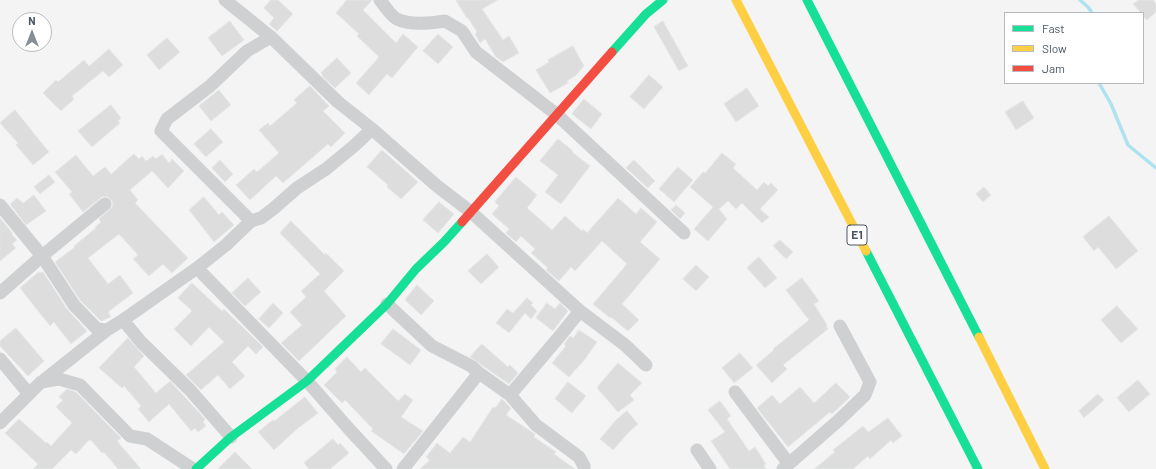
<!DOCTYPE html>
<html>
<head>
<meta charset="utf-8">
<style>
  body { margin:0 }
  #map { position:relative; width:1156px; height:469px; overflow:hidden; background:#f4f4f4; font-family:Barlow,sans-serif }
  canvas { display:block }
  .legend { position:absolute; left:1004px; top:12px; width:140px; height:72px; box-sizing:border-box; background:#fff; border:1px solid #b7bbc0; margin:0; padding:5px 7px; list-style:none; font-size:12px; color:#4a5661 }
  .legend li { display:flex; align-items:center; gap:8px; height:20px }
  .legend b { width:20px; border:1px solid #b7bbc0 }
  .north { position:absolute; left:12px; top:12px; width:40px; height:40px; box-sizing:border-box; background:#fff; border:1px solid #b7bbc0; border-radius:50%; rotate:0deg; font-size:11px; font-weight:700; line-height:16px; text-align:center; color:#4a5661 }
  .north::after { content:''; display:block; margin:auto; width:14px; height:18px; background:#868d94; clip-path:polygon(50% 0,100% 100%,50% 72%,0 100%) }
</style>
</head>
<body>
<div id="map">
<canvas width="1156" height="469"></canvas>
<ul class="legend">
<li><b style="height:5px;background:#16e098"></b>Fast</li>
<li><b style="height:5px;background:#ffcf43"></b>Slow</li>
<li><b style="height:5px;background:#f24e42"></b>Jam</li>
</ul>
<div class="north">N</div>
</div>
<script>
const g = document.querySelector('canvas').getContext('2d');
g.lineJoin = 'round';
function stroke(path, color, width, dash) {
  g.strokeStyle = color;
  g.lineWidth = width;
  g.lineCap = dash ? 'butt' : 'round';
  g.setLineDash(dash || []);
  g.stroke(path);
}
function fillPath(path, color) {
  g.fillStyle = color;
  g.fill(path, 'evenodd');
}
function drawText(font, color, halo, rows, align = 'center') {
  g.font = font + ' Barlow,sans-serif';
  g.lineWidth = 4;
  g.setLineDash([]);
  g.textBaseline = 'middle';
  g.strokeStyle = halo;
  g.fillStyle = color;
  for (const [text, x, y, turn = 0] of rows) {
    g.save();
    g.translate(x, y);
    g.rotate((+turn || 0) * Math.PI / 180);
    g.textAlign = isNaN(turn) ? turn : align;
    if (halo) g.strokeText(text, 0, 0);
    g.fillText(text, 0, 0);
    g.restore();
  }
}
const stream = new Path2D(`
  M1080,0L1088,7L1092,13
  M1099,83L1111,104L1128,145L1156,168`);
const building = new Path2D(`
  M271,0H278L293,14L277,31L269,24L274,18L264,8Z
  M347,0H372L363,10L396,43L403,34L418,47L392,78L387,74L369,95L356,83L379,57L357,36L359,34L336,13Z
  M456,0H498L482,9L503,40L509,36L519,53L503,62L496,57L485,39L480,43L475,34L477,32L468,18H467Z
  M1139,0H1153L1156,4V12L1147,20L1143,16V13H1141L1133,4Z
  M230,21L244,40L222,56L208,38Z
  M663,21L688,66L679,71L654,27Z
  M438,34L453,47L438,64L423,51Z
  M167,38L180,52L159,70L147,55Z
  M573,46L584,66L575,76L567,81L568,83L550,93L536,70L549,62L548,60Z
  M109,49L123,65L109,77L103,71L72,96L74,99L61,111L43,93L56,80L58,82L84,60L89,66Z
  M337,58L351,73L335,88L322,76L323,75L321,73Z
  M649,75L663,87L644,109L630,97Z
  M310,86L329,106L323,111L345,133L331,147L328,144L283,183L276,176L250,200L236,185L254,169L257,172L279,153L259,130L268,123L270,126L297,103L294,100Z
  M747,88L759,106L736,122L724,104Z
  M219,90L231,105L211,121L199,106Z
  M584,99L602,114L591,129L572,114Z
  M1023,101L1034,118L1016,130L1005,112Z
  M111,105L121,118L118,121L120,123L92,147L78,131Z
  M15,110L49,152L33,165L16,145L18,143L0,123Z
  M211,129L223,142L206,157L194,144Z
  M558,139L573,151L572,152L590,166L561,204L545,192L558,175L540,161Z
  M382,150L418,182L401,199L387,187L388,185L367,167Z
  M722,153L736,164L733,168L757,190L764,182L768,186L771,183L778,190L760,209L769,217L762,223L742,203L736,209L728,201L719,209L727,219L708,241L694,229L713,207L690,187L703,172L705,173Z
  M134,154L139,159L142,156L146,161L153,156L156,159L162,154L169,163L172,159L184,171L168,188L152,171L130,190L138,200L135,203L188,258L172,273L163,264L149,276L133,259L138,255L119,234L88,258L108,284L120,275L133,293L108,312L111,317L101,321L80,300L55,262L75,247L74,246L96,228L95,227L101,222L99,219L112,207L113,202L108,197L103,196L83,212L69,194L72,192L55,172L76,155L93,176L105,167L111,174Z
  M220,160L233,174L225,182L212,168Z
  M634,160L655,181L648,188L626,168Z
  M678,167L693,180L674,202L659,189Z
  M49,175L55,182L40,194L34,187Z
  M516,177L537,195L527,208L552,230L565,216L582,231L583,229L587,233L618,198L636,214L641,208L657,222L640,242L660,259L622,304L639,320L628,331L611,317L610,318L593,304L627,264L602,241L575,271L571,267L559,281L546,270L548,268L531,253L535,249L521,236L516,242L506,233L509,229L492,214L499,206L495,202Z
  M984,187L991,195L983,202L976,194Z
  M34,195L46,211L26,225L10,204L17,198L23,203Z
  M204,197L219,215L222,212L234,225L214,242L189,210Z
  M439,202L454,214L438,233L423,220Z
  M676,205L685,213L680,219L671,210Z
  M1109,216L1138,251L1116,269L1098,247L1094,251L1083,237Z
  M0,218L13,234L12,235L17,240L12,244L16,248L0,261Z
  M291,221L325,255L326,253L344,271L324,291L346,316L299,361L281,343L302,325L290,312L306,297L301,291L320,274L280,233Z
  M780,240L793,252L786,259L773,246Z
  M487,254L499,267L481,284L468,271Z
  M759,257L777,278L765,288L747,268Z
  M696,265L709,277L696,291L683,279Z
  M39,272L40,273L43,272L67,309L87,331L71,344L54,322L50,326L20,288Z
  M248,278L261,292L245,306L232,293Z
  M802,278L819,301L814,304L827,325L826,326L828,329L783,365L787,369L772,383L756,365L774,350L773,349L809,320L786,290Z
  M192,283L222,311L224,309L263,347L256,354L248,346L232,362L245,376L230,389L218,375L201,390L186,375L224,342L209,327L191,346L174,329L192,311L178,298Z
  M417,285L434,301L421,315L405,300Z
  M527,298L533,303L531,305L537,311L531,319L525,313L509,333L496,323L507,309L513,313Z
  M273,303L283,313L269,328L259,319Z
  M547,303L555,309L560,303L568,311L553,331L536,318Z
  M1117,306L1138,329L1121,343L1101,320Z
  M16,328L44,361L28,376L0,346V341Z
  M393,329L421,350L410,365L381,344Z
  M579,330L597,342L585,359L569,377L552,363L566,346L564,344L570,336L573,338Z
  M128,338L144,356L134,367L156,393L170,381L205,419L203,422L206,426L198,432L195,428L191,431L169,404L149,422L138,409L141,406L124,386L122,388L99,368Z
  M482,344L508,367L510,365L518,373L509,384L470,357Z
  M740,353L753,368L734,383L722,368Z
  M347,357L361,372L365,368L398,401L405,394L413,400L401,417L423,431L404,454L371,431L373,429L345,400L342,403L324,385L337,372L335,369Z
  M618,363L642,383L630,395L634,400L618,412L597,388Z
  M1138,380L1150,394L1129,412L1117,398Z
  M568,382L586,396L572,413L555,399Z
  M836,383L850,397L832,414L830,412L788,447L757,408L772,395L780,404L800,387L814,403Z
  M67,389L76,392L121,438L117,441L141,469H118L104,452L102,453L91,440L90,441L89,440L76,454L71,450L52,469H33L38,464L5,433L19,419L46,443L47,442L51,446L72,423L56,407L63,400L59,397Z
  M1098,394L1104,400L1084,418L1079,411Z
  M305,397L318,413L297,429L274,450L258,432L273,420L274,421Z
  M502,399L511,408L506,415L535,434L534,437L556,452L554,454L575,469H420L430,460L426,457L437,443L450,453L463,437L470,442L493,407L495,408Z
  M720,401L731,416L727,419L749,451L755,447L766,464L764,465L766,469H730L711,441L725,432L708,410Z
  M627,411L638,424L629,432L613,450L600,439L616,420Z
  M888,418L902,436L893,443L891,440L870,459L868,456L853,469H814L835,452L833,450L863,426L868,432Z
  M333,439L338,445L340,443L349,453L330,469H309L304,463Z
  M235,452L252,469H218Z`);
const street = new Path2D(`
  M225,0L271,37L338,102L372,129L437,186L471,212L580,311L625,345L646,365
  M380,0C384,5 392,17 397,19C410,26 432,23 445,21L462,31L476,52L556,114L684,233
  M0,205L42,256L74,305L97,329L107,330L123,320L197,268L226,245L251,221L261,218L273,209L297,188L326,169L354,146L372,129
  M251,221L161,131L167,119L210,86L247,51L271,37
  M197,268L307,381L349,429L386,469
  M0,293L42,256L105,204
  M387,304L432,346L471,366L479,373L510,395L536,425L579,457L584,466V469
  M123,320L141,342L190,390L231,437
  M0,359L29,394
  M44,380L107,330
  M735,392L789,464
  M510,395L559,337L580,311
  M0,423L41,382L59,379L80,385L130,436L147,439L193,469
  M697,450L710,469
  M403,469L479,373
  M783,469L839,420L865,395L870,382L840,326`);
const fast = new Path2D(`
  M807,0L979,337
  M612,52L646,14L663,0
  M866,251L978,469
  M196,469L231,437L307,381L387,304L416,269L444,242L462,222`);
const slow = new Path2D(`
  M736,0L866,251
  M979,337L1045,469`);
const jam = new Path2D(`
  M462,222L612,52`);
const shields = [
  [857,235,20]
];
const shieldNames = [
  ["E1",857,235]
];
stroke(stream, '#aee2f0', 3.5);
fillPath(building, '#ddddde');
stroke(building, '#e5e6e7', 1);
stroke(street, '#ced0d2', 13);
stroke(fast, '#16e098', 9);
stroke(slow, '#ffcf43', 9);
stroke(jam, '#f24e42', 9);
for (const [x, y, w] of shields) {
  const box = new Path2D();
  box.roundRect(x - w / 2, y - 10, w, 20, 3);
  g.fillStyle = '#fff';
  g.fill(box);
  stroke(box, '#4a5661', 1);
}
drawText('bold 12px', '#4a5661', null, shieldNames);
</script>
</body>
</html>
